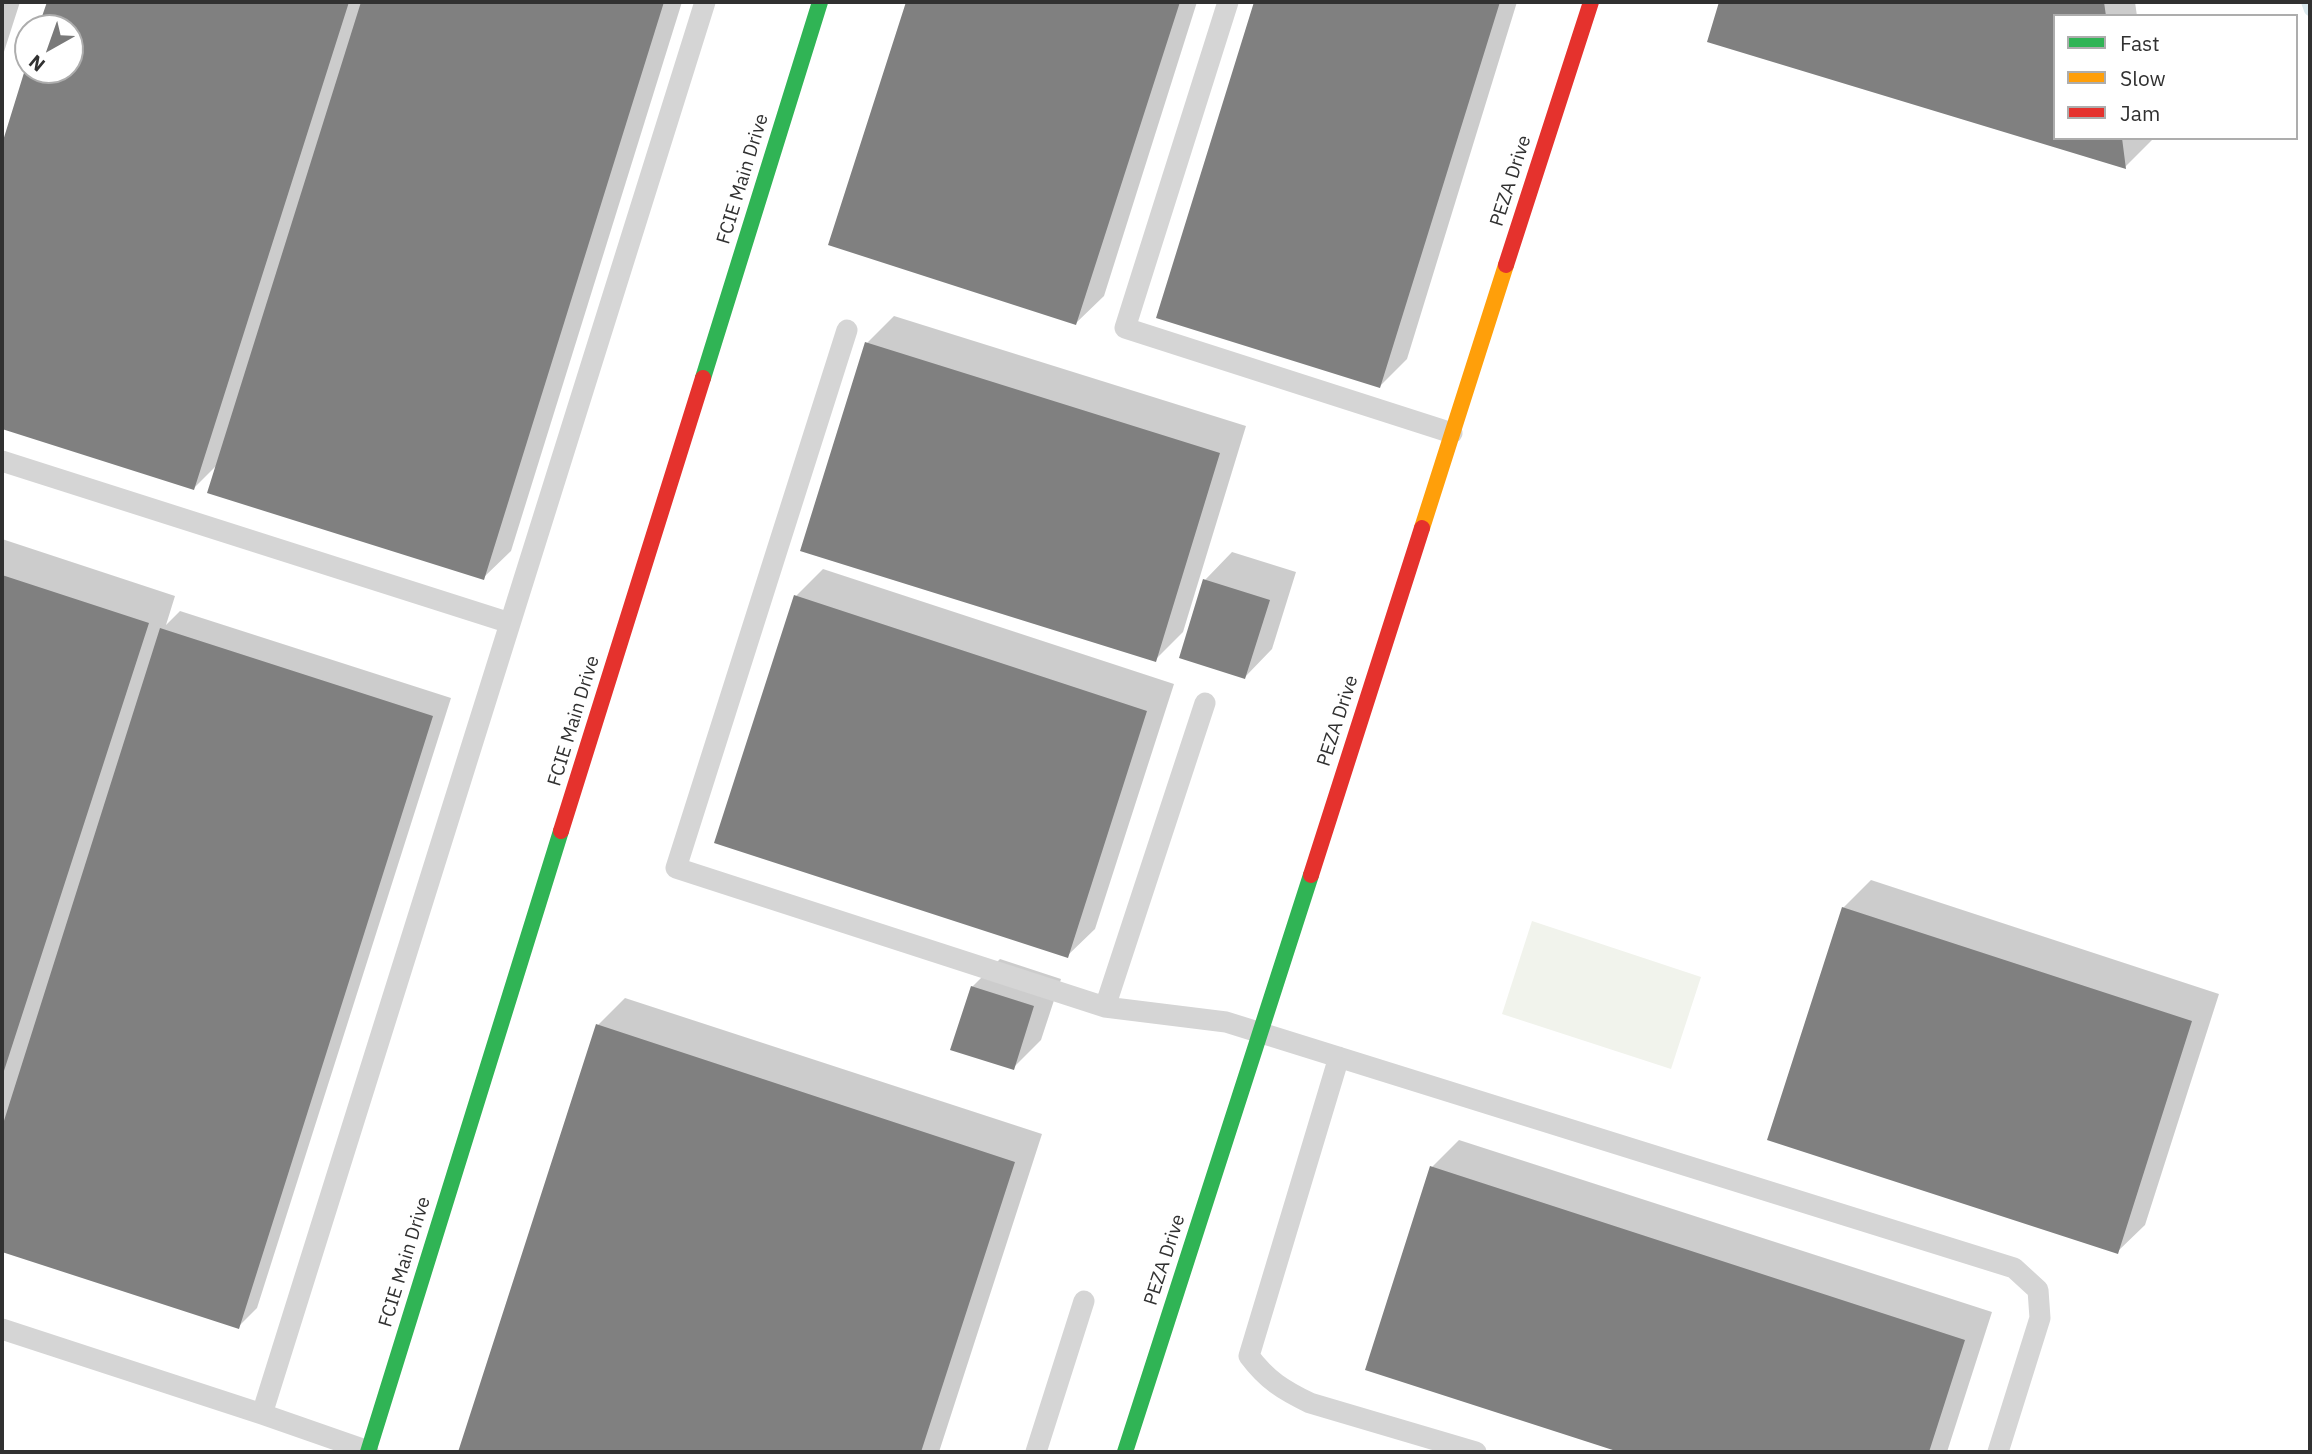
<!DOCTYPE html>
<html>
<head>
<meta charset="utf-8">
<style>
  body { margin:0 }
  #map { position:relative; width:2312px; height:1454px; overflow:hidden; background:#fff; font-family:"IBM Plex Sans",sans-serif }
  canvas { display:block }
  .frame { position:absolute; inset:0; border:4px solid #313131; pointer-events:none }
  .legend { position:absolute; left:2053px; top:14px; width:245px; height:126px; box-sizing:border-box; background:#fff; border:2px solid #adadad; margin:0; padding:9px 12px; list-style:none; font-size:21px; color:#313131 }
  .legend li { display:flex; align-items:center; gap:14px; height:35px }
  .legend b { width:35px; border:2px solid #adadad }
  .north { position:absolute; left:14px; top:14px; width:70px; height:70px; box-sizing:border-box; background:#fff; border:2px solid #adadad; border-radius:50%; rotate:220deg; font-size:19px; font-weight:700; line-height:28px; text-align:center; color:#313131 }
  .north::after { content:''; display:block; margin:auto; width:24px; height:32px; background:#797979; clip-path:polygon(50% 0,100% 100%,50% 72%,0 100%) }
</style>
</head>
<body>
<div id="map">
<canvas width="2312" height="1454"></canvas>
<div class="frame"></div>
<ul class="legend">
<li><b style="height:9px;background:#30b455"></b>Fast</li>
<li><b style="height:9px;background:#ff9f0a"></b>Slow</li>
<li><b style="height:9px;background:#e5322d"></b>Jam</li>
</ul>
<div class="north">N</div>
</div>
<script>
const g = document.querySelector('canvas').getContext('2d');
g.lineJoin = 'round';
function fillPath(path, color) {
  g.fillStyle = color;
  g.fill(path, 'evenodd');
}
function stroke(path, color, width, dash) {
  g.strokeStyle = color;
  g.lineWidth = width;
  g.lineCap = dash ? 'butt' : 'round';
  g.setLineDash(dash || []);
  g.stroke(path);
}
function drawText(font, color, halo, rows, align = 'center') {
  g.font = font + ' "IBM Plex Sans",sans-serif';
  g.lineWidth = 7;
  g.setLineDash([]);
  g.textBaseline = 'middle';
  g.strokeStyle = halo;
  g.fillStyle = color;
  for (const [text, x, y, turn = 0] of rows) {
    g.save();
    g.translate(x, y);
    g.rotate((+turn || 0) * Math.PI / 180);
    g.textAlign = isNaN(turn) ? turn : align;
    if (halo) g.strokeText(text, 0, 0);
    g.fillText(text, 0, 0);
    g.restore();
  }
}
const green = new Path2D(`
  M1532,921L1701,977L1671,1069L1502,1014Z`);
const shadow = new Path2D(`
  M2,2H20L2,58Z
  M49,2H682L511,551L483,578L218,464L194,488L2,427V150L28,67V70H70V28H40Z
  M908,2H1197L1104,296L1076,323L830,244Z
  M1255,2H1517L1407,359L1380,386L1158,316Z
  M1721,2H2135L2137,16H2055V138L2152,140L2125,167L1709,41Z
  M894,316L1246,426L1183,632L1155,660L867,343Z
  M2,539L175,596L166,625L180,611L451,698L257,1308L238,1327L2,1250Z
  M1232,552L1296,572L1272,649L1245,677L1205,580Z
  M823,569L1174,684L1095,929L1067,956L796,596Z
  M1871,880L2219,994L2145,1225L2117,1252L1843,908Z
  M1000,959L1061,979L1041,1040L1013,1068L972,987Z
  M625,998L1042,1134L939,1452H460L598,1025Z
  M1459,1140L1992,1312L1947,1452H1625L1368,1369L1432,1167Z`);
const stream = new Path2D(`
  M2307,2L2310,10`);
const building = new Path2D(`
  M47,2H349L194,490L2,429V144L27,63L28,70H70V28H38Z
  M361,2H664L484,580L207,493Z
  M906,2H1180L1076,325L828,245Z
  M1254,2H1500L1380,388L1156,318Z
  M1719,2H2104L2106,16H2055V138H2122L2126,169L1707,42Z
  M865,342L1220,453L1156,662L800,551Z
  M2,575L149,623L2,1077Z
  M1203,579L1270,600L1245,679L1179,658Z
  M794,595L1147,711L1068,958L714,843Z
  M160,628L433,716L239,1329L2,1252V1127Z
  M1842,907L2192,1021L2118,1254L1767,1140Z
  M971,986L1034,1006L1014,1070L950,1050Z
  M596,1024L1015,1162L921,1452H458Z
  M1430,1166L1965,1340L1929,1452H1619L1365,1370Z`);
const lane = new Path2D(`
  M1228,2L1125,328L1452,433
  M847,330L676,868L1105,1007L1226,1022L2014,1268L2038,1290L2040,1318L1998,1452
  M2,461L510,623
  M1105,1007L1205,703
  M1339,1057L1249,1356C1267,1380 1283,1390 1310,1403L1476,1452
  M2,1329L262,1414L368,1451
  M262,1414L705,2
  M1036,1452L1084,1301`);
const fast = new Path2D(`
  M703,378L820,2
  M368,1452L561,831
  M1125,1452L1311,875`);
const slow = new Path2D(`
  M1422,528L1506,265`);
const jam = new Path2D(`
  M1506,265L1591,2
  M561,831L703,378
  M1311,875L1422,528`);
const streetNames = [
  ["FCIE Main Drive",743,179,-73],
  ["PEZA Drive",1511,181,-72],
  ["FCIE Main Drive",574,721,-73],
  ["PEZA Drive",1338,721,-72],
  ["PEZA Drive",1165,1260,-72],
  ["FCIE Main Drive",405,1262,-73]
];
fillPath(green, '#f1f3ec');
fillPath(shadow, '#0003');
stroke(stream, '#dbeaef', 12);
fillPath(building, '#808080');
stroke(lane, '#d5d5d5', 21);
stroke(fast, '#30b455', 16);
stroke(slow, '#ff9f0a', 16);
stroke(jam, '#e5322d', 16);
drawText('19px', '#313131', '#fff', streetNames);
</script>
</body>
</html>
